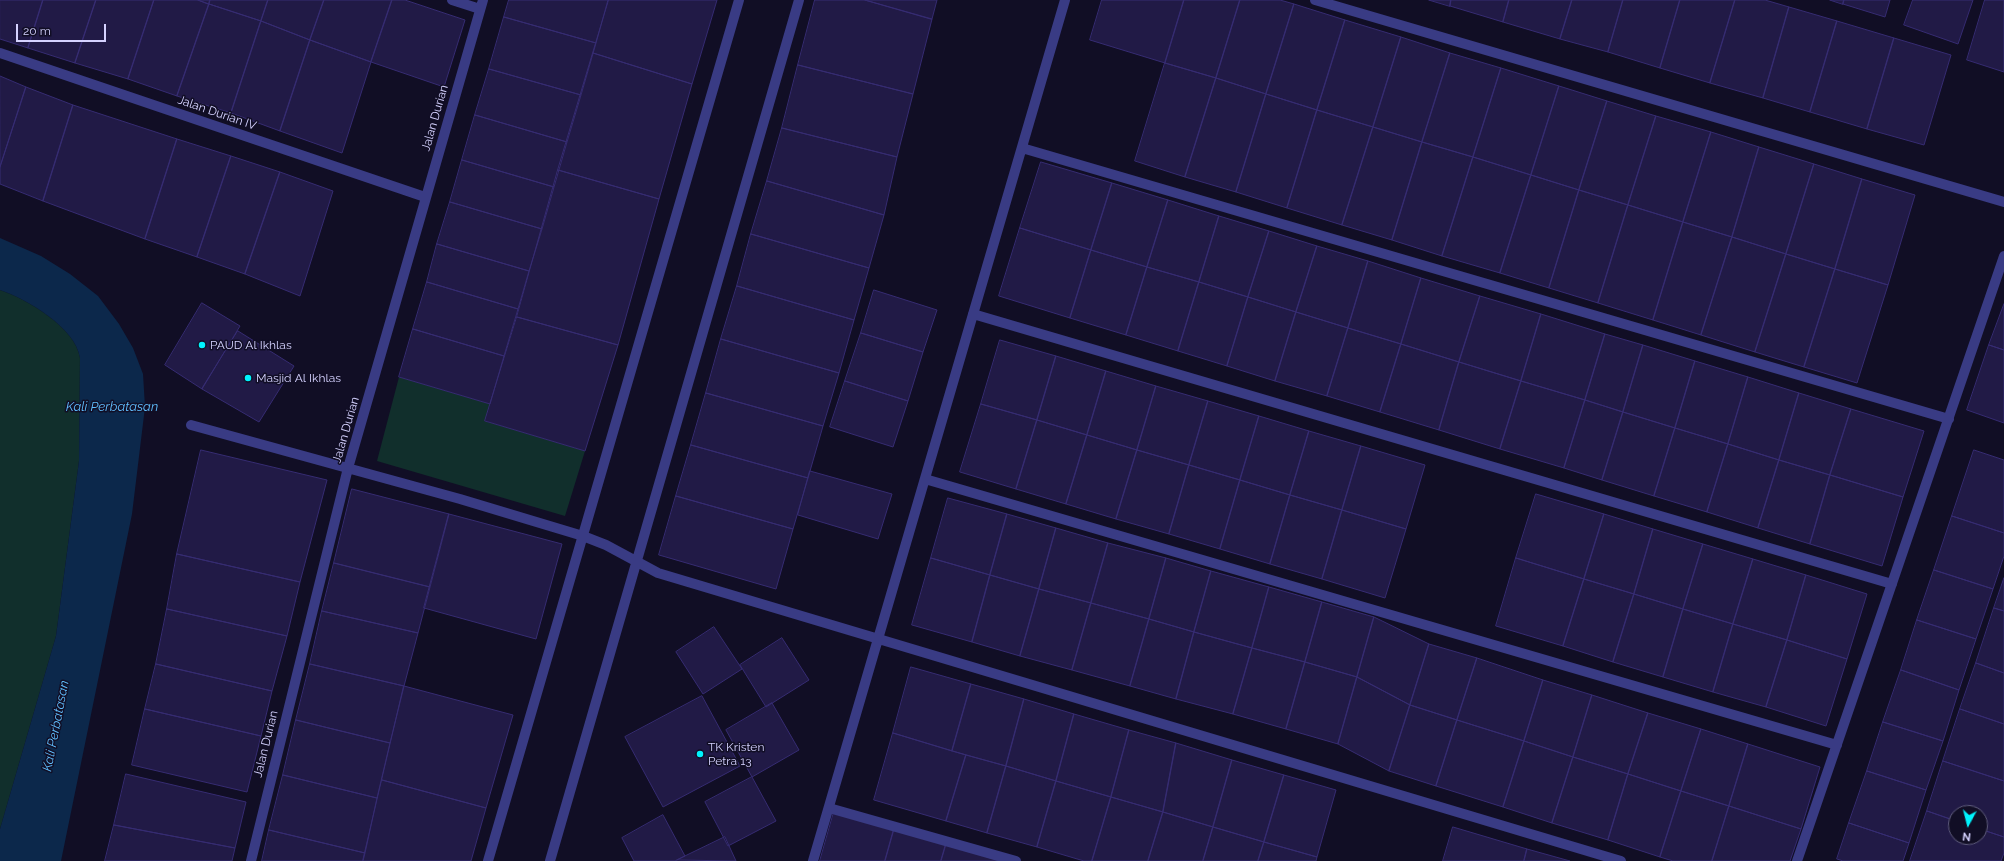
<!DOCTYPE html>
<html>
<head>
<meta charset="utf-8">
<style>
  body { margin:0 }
  #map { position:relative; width:2004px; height:861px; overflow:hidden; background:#110e25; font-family:Raleway,sans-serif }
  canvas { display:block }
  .north { position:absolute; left:1948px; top:805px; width:40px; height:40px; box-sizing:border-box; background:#110e25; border:1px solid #5f5c7c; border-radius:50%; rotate:187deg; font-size:11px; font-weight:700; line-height:16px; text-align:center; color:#d5d2ff }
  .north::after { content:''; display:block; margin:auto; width:14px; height:18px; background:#00f3fd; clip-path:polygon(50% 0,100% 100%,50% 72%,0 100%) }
  .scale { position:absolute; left:16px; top:24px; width:90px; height:18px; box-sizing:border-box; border:2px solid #d5d2ff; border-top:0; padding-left:5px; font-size:12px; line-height:14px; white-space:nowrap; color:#d5d2ff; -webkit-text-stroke:3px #110e25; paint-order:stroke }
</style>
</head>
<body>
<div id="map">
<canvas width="2004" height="861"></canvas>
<div class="north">N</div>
<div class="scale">20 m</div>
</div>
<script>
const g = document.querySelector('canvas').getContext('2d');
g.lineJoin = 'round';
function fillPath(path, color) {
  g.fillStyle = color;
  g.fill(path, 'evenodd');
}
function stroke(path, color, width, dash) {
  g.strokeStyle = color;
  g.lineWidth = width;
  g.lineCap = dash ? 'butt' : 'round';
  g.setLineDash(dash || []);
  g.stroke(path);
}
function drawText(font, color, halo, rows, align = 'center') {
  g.font = font + ' Raleway,sans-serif';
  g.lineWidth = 3;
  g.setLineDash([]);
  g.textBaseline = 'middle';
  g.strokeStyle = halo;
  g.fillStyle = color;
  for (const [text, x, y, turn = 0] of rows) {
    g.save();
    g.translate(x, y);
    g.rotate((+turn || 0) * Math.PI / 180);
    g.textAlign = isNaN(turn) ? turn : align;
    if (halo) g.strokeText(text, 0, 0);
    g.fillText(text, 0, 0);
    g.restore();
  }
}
const green = new Path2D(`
  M0,290C27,299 76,328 80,358L79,461L56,636L0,829Z
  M399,377L490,404L485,421L585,451L565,516L377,461Z`);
const water = new Path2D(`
  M0,238L41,256L70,274L98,296L119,324L133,348L143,374L145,407L132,514L61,861H0V829L56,636L79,461L80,358C76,328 27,299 0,290Z`);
const building = new Path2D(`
  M0,0H43L28,48L0,39Z
  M43,0H96L75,63L28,48Z
  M96,0H154L128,79L75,63Z
  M154,0H198L209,4L177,96L128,79Z
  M198,0H210L209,4Z
  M210,0H268L261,21L209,4Z
  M268,0H324L310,40L261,21Z
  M324,0H392L371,62L310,40Z
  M392,0H405L465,20L444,87L371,62Z
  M509,0H608L596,43L504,17Z
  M609,0H717L692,84L593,53Z
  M815,0H865L932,19L913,94L798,65Z
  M865,0H937L932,19Z
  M1102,0H1184L1165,63L1090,40Z
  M1184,0H1240L1216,78L1165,63Z
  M1240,0H1280L1294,4L1266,94L1216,78Z
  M1429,0H1451L1450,6Z
  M1451,0H1509L1503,22L1450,6Z
  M1509,0H1572L1560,39L1503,22Z
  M1572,0H1623L1608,52L1560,39Z
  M1623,0H1680L1660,68L1608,52Z
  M1680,0H1735L1710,83L1660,68Z
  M1735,0H1765L1789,7L1763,98L1710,83Z
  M1830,0H1844L1843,4Z
  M1844,0H1890L1885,17L1843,4Z
  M1913,0H1973L1958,44L1904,25Z
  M1985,0H2004V72L1967,60Z
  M209,4L261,21L231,113L177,96Z
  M1294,4L1345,20L1317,110L1266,94Z
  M1789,7L1837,21L1810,112L1763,98Z
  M504,17L596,43L581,95L489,69Z
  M1345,20L1401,37L1373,127L1317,110Z
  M261,21L310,40L280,131L231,113Z
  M1837,21L1894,38L1867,129L1810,112Z
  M1401,37L1450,53L1422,142L1373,127Z
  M1894,38L1951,55L1924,145L1867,129Z
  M310,40L371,62L342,153L280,131Z
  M593,53L692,84L659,199L558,170Z
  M1450,53L1501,68L1473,157L1422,142Z
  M1165,63L1216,78L1185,177L1135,161Z
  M798,65L913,94L897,157L782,128Z
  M1501,68L1559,86L1531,175L1473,157Z
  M489,69L581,95L567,142L475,115Z
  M0,76L26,87L0,167Z
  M1216,78L1266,94L1236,192L1185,177Z
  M1559,86L1607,101L1579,190L1531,175Z
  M26,87L73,105L43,201L0,184V167Z
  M1266,94L1317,110L1287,208L1236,192Z
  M1607,101L1656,116L1628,205L1579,190Z
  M73,105L177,139L145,239L43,201Z
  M1317,110L1373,127L1342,225L1287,208Z
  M475,115L567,142L554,187L462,160Z
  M1656,116L1711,132L1683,222L1628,205Z
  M1373,127L1422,142L1392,240L1342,225Z
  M782,128L897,157L884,215L767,181Z
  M1711,132L1759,147L1732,237L1683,222Z
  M177,139L231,156L197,257L145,239Z
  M1422,142L1473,157L1442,256L1392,240Z
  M1759,147L1814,164L1786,254L1732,237Z
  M231,156L280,172L245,274L197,257Z
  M1473,157L1531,175L1500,273L1442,256Z
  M462,160L554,187L542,229L450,202Z
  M1041,162L1112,183L1091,250L1020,228Z
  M1814,164L1862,179L1835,269L1786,254Z
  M558,170L659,199L618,345L517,317Z
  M280,172L333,191L300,296L245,274Z
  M1531,175L1579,190L1549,288L1500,273Z
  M1862,179L1915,195L1888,285L1835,269Z
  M767,181L884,215L869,268L751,234Z
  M1112,183L1168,200L1147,267L1091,250Z
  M1579,190L1628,205L1598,303L1549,288Z
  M1168,200L1219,216L1199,282L1147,267Z
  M450,202L542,229L529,271L437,244Z
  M1628,205L1683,222L1653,320L1598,303Z
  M1219,216L1269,231L1248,297L1199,282Z
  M1683,222L1732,237L1701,335L1653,320Z
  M1020,228L1091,250L1070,318L999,296Z
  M1269,231L1317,246L1296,312L1248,297Z
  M751,234L869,268L854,320L737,286Z
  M1732,237L1786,254L1755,352L1701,335Z
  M437,244L529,271L518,309L427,282Z
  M1317,246L1368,261L1348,328L1296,312Z
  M1091,250L1147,267L1126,335L1070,318Z
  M1786,254L1835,269L1804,367L1755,352Z
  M1368,261L1421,278L1401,344L1348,328Z
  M1147,267L1199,282L1178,351L1126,335Z
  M1835,269L1888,285L1857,383L1804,367Z
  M1421,278L1480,296L1459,362L1401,344Z
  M427,282L518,309L504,356L413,329Z
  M1199,282L1248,297L1227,366L1178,351Z
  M737,286L854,320L839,373L721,339Z
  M874,290L937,310L923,352L861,333Z
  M1480,296L1541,314L1521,381L1459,362Z
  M1248,297L1296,312L1275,381L1227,366Z
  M202,303L240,326L202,389L165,365Z
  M2004,304V350L1989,345Z
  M1296,312L1348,328L1327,396L1275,381Z
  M1541,314L1605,334L1585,400L1521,381Z
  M517,317L618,345L585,451L485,421Z
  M1348,328L1401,344L1380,412L1327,396Z
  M413,329L504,356L490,404L399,377Z
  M238,331L294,366L259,422L202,389Z
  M861,333L923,352L908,401L845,381Z
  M1605,334L1643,345L1623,412L1585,400Z
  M721,339L839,373L823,426L706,393Z
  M1000,340L1056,356L1037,420L981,404Z
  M1401,344L1459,362L1439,430L1380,412Z
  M1643,345L1695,361L1675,428L1623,412Z
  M1989,345L2004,350V423L1967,410Z
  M1056,356L1106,371L1087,435L1037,420Z
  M1695,361L1748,377L1728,444L1675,428Z
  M1459,362L1521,381L1500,449L1439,430Z
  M1106,371L1156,386L1137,450L1087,435Z
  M1748,377L1799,393L1779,460L1728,444Z
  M845,381L908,401L893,447L830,427Z
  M1521,381L1585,400L1564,468L1500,449Z
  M1156,386L1208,401L1189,465L1137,450Z
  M706,393L823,426L808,478L691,445Z
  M1799,393L1851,409L1830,475L1779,460Z
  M1585,400L1623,412L1602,480L1564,468Z
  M1208,401L1259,416L1240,480L1189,465Z
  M981,404L1037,420L1016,489L960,472Z
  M1851,409L1924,431L1903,497L1830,475Z
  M1623,412L1675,428L1654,496L1602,480Z
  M1259,416L1309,431L1290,495L1240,480Z
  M1037,420L1087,435L1066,504L1016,489Z
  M1675,428L1728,444L1707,512L1654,496Z
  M1309,431L1361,446L1342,510L1290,495Z
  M1087,435L1137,450L1116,519L1066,504Z
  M1728,444L1779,460L1758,528L1707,512Z
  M691,445L808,478L793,529L676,496Z
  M1361,446L1425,465L1406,529L1342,510Z
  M201,450L327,480L300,582L177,554Z
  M1137,450L1189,465L1169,534L1116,519Z
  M1974,450L2004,460V533L1952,516Z
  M1779,460L1830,475L1810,544L1758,528Z
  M1189,465L1240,480L1220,549L1169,534Z
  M810,471L892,494L878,539L798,515Z
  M1830,475L1903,497L1882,566L1810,544Z
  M1240,480L1290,495L1270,564L1220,549Z
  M352,489L449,514L430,587L334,563Z
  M1536,494L1604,514L1584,579L1516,558Z
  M1290,495L1342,510L1322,579L1270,564Z
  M676,496L793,529L776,589L659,555Z
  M948,498L1007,514L990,575L931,558Z
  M1342,510L1406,529L1385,598L1322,579Z
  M449,514L562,544L536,639L424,608Z
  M1007,514L1056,528L1039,589L990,575Z
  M1604,514L1653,529L1634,594L1584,579Z
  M1952,516L2004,533V556L1993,589L1934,570Z
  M1056,528L1108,543L1091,603L1039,589Z
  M1653,529L1703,544L1683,609L1634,594Z
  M1108,543L1166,558L1149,619L1091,603Z
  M1703,544L1753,559L1733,624L1683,609Z
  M177,554L300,582L287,636L167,609Z
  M931,558L990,575L972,642L912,625Z
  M1166,558L1211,571L1194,632L1149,619Z
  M1516,558L1584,579L1563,646L1496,626Z
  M1753,559L1806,575L1787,640L1733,624Z
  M334,563L430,587L418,633L322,611Z
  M1934,570L1993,589L1976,639L1917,620Z
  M1211,571L1269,587L1252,648L1194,632Z
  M990,575L1039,589L1020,656L972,642Z
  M1806,575L1867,594L1847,659L1787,640Z
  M2004,578V611L1994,608Z
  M1584,579L1634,594L1613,662L1563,646Z
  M1269,587L1322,602L1305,662L1252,648Z
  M1039,589L1091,603L1072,670L1020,656Z
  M1634,594L1683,609L1663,677L1613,662Z
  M1322,602L1374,617L1357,677L1305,662Z
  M1091,603L1149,619L1130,686L1072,670Z
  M1994,608L2004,611V673L1976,663Z
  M167,609L287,636L272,691L156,664Z
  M1683,609L1733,624L1713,692L1663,677Z
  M322,611L418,633L404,686L310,664Z
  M1374,617L1429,644L1410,705L1357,677Z
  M1149,619L1194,632L1176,699L1130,686Z
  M1917,620L1976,639L1959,690L1901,670Z
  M1733,624L1787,640L1766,707L1713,692Z
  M714,627L742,669L703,694L676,652Z
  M1194,632L1252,648L1233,714L1176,699Z
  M782,638L809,680L766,707L740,665Z
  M1787,640L1847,659L1826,726L1766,707Z
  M1429,644L1477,658L1457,720L1410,705Z
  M1252,648L1305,662L1286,729L1233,714Z
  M1477,658L1543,680L1524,741L1457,720Z
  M1305,662L1357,677L1338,744L1286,729Z
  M1976,663L2004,673V724L1960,709Z
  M156,664L272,691L261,736L145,709Z
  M310,664L404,686L390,743L296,720Z
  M911,667L971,684L952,751L893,733Z
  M1901,670L1959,690L1943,741L1883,722Z
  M1357,677L1410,705L1389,771L1338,744Z
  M1543,680L1592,695L1573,757L1524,741Z
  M971,684L1024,699L1006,766L952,751Z
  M404,686L513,715L486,808L382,780Z
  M1592,695L1648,713L1628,774L1573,757Z
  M702,696L740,766L663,807L625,737Z
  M1024,699L1074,714L1056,781L1006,766Z
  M772,703L799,750L752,777L726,730Z
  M1410,705L1457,720L1436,786L1389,771Z
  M145,709L261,736L247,792L132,765Z
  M1960,709L2004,724V781L1943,761Z
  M1648,713L1701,729L1681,791L1628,774Z
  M1074,714L1129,730L1111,797L1056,781Z
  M296,720L390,743L377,798L283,775Z
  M1457,720L1524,741L1503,807L1436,786Z
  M1883,722L1943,741L1926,790L1867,771Z
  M1701,729L1748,744L1729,806L1681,791Z
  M1129,730L1176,743L1163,812L1111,797Z
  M893,733L966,755L946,821L874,800Z
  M1524,741L1573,757L1552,823L1503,807Z
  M1176,743L1232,760L1213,827L1163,812Z
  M1748,744L1820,767L1801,829L1729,806Z
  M966,755L1006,766L987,833L946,821Z
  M1573,757L1628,774L1608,840L1552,823Z
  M1232,760L1284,775L1264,842L1213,827Z
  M1943,761L2004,781V837L1980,829V813H1956V821L1927,811Z
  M1006,766L1056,781L1037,847L987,833Z
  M1867,771L1926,790L1909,843L1849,823Z
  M126,774L246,802L235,848L114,825Z
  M1628,774L1681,791L1660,857L1608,840Z
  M283,775L377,798L365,853L269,830Z
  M1284,775L1336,790L1317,857L1264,842Z
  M752,777L776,821L728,846L705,802Z
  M382,780L486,808L471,861H363Z
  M1056,781L1111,797L1092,861H1084L1037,847Z
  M1681,791L1729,806L1712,861H1673L1660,857Z
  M1111,797L1163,812L1148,861H1092Z
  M1729,806L1801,829L1790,861H1712Z
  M1927,811L1956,821V837H1980V829L2004,837V853L2001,861H1910Z
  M834,812L894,829L885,861H820Z
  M1163,812L1213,827L1203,861H1148Z
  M663,815L685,856L675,861H634L622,838Z
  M1849,823L1909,843L1903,861H1843L1837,859Z
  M114,825L235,848L232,861H105Z
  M1213,827L1264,842L1258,861H1203Z
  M1453,827L1527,849L1524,861H1443Z
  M894,829L946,844L941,861H885Z
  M269,830L365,853L363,861H262Z
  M725,837L736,861L677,860Z
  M1264,842L1317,857L1316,861H1258Z
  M946,844L1000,861H941Z
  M1527,849L1570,861H1524Z`);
const minor = new Path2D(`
  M452,0L480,9
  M1315,0L2004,202
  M0,53L425,197
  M1022,148L1949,419
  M973,314L1892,584
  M191,425L460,499L583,536L606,545L658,573L1621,861
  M925,479L1837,745
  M829,808L1016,861
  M251,861L348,468L483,0
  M488,861L739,0
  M550,861L799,0
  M813,861L1065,0
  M1797,861L2004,256`);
const markers = [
  [202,345,4,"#00f3fd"],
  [248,378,4,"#00f3fd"],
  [700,754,4,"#00f3fd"]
];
const streetNames = [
  ["Jalan Durian IV",217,113,19],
  ["Jalan Durian",435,118,-74],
  ["Jalan Durian",346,430,-74],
  ["Jalan Durian",266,744,-76]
];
const poiNames = [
  ["PAUD Al Ikhlas",210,345],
  ["Masjid Al Ikhlas",256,378],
  ["TK Kristen",708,747],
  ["Petra 13",708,761]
];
const waterNames = [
  ["Kali Perbatasan",112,407],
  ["Kali Perbatasan",56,726,-79]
];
fillPath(green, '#112f2c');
fillPath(water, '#0c284b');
fillPath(building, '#211a46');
stroke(building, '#362c72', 1);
stroke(minor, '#393b84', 10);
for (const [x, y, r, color] of markers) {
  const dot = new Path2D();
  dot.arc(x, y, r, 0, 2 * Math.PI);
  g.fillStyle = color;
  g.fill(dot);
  stroke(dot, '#110e25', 1.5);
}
drawText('12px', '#d5d2ff', '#110e25', streetNames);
drawText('12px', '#d5d2ff', '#110e25', poiNames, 'left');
drawText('italic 13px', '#60bfff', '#110e25', waterNames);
</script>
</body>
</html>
